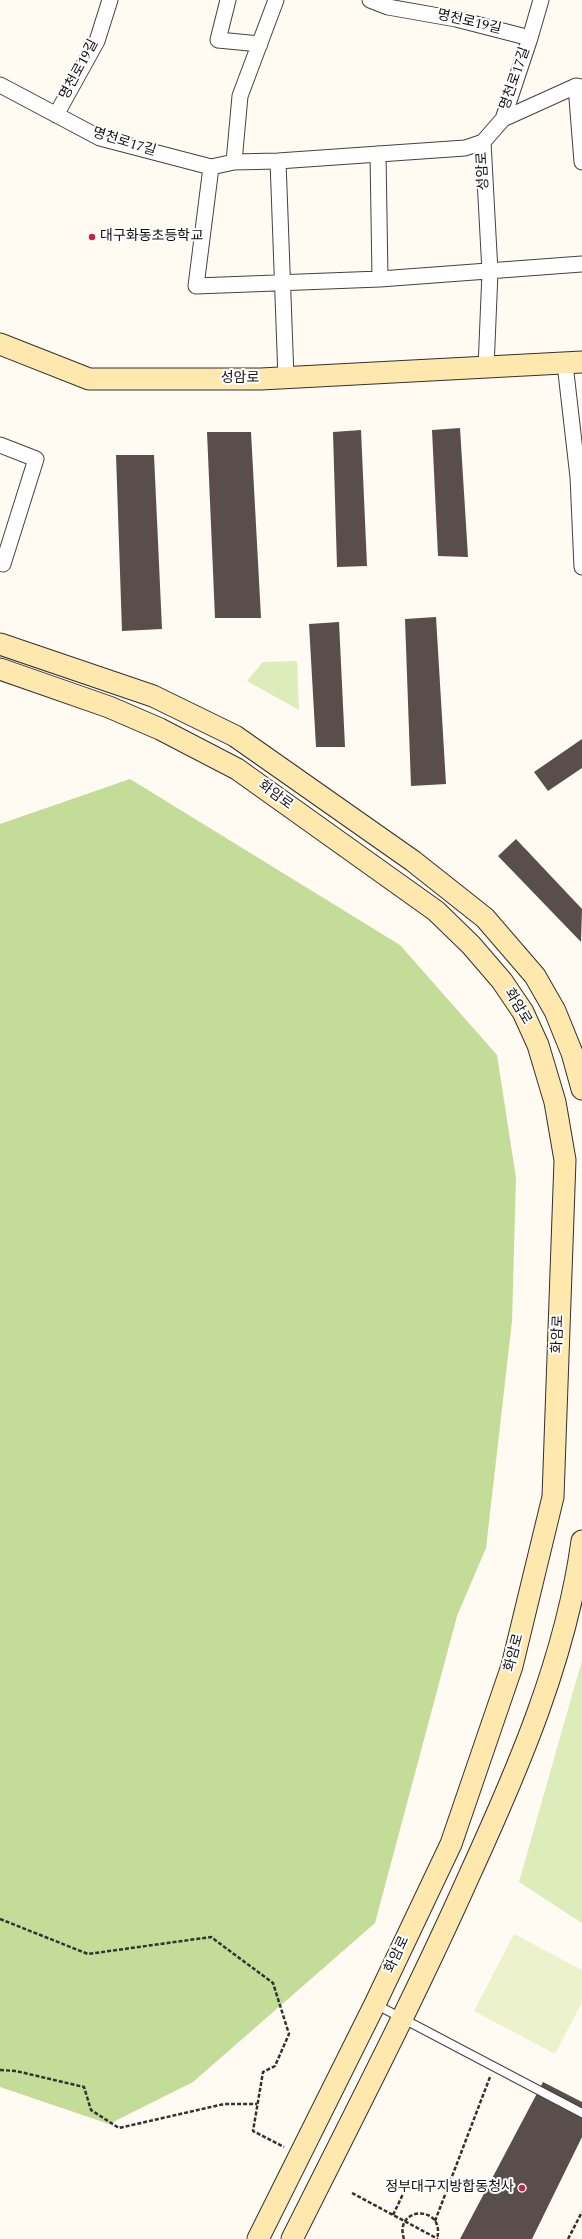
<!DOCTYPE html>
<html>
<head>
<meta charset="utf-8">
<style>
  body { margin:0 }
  canvas { display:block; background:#fffaf2 }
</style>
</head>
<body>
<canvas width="582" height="2239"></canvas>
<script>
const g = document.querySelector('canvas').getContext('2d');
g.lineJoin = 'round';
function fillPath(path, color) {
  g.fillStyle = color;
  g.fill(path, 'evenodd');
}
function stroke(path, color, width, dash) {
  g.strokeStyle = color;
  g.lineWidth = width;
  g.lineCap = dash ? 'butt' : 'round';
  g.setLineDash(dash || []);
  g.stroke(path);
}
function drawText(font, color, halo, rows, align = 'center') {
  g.font = font + ' Spectral,"Noto Sans KR",serif';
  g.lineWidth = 4;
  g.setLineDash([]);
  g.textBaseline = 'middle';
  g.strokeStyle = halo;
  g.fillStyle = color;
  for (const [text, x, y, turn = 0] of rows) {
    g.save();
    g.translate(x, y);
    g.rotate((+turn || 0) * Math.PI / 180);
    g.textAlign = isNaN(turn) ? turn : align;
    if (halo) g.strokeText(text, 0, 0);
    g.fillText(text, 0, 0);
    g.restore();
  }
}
const green = new Path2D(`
  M297,661L299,710L247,681L263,662Z
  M582,1660V1923L519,1882Z`);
const forest = new Path2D(`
  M130,779L400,945L497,1055L516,1178L512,1321L486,1548L457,1616L375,1923L193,2082L109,2124L0,2087V824Z`);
const pitch = new Path2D(`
  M514,1934L582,1970V2002L555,2054L474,2011Z`);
const building = new Path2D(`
  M460,428L468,557L438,556L432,430Z
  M361,430L367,566L337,567L333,432Z
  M207,432H251L261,618H215Z
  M116,455H154L162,629L122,631Z
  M436,617L446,784L411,786L405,619Z
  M339,622L345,747H316L309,624Z
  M582,739V768L548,791L534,772Z
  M516,839L582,909L581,942L498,856Z
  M543,2082L582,2102V2137L532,2239H460Z`);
const path = new Path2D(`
  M0,1919L88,1954L211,1937L273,1983L289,2034L275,2066L263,2072L253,2131L284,2147
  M0,2070L16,2071L84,2087L91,2110L119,2128L224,2104H257
  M352,2193L438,2239
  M393,2215L403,2194
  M435,2221L490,2077
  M404,2239C393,2206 446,2204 437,2239
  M568,2239L582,2212`);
const lane = new Path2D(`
  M375,2004L582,2113`);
const street = new Path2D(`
  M228,0L218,40L260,44
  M370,0L388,7L456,19L530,38L541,0
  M0,85L100,138L211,167L234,162L278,161L465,148L483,142L503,119L576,86L582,87
  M576,86L582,162
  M56,115L97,41L110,0
  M503,119L530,38
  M483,142L490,272L486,368
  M378,154L380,279
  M278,161L286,378
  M234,162L240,96L276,0
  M211,167L196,286L380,279L582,264
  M565,364L578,477L582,567
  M0,445L36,459L3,564L0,563`);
const secondary = new Path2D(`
  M0,344L89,379H261L582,362
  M0,644L153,696L235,736L413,861L485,918L535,976L555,1011L572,1053L582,1089
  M0,669L109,707L160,729L237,769L436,911L471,945L502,981L523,1012L538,1045L555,1102L565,1160L553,1497L512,1666L451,1844L375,2004L258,2239
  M292,2239C352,2119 414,1999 469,1876C518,1769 566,1658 582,1541`);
const markers = [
  [92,237,4,"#c62246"],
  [522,2188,4,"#c62246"]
];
const streetNames = [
  ["명천로19길",469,23,13],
  ["명천로19길",80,70,-62],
  ["명천로17길",516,79,-71],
  ["명천로17길",124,143,17],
  ["성암로",484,171,-93],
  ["성암로",240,379],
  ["화암로",275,796,36],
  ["화암로",517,1007,59],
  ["화암로",559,1334,-88],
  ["화암로",515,1653,-75],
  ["화암로",398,1955,-65]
];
const poiNames = [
  ["대구화동초등학교",100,237],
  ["정부대구지방합동청사",514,2188,"right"]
];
fillPath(green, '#dcecba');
fillPath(forest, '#c3dd99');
fillPath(pitch, '#ecf2cc');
fillPath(building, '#594e4c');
stroke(lane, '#434343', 10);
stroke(street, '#434343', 17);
stroke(secondary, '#323232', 23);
stroke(path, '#323232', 2.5, [4, 2]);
stroke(lane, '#fff', 8);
stroke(street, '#fff', 15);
stroke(secondary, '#ffe8ad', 21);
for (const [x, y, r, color] of markers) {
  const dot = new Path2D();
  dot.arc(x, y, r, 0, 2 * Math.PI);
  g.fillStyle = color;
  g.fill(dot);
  stroke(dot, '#fff', 1.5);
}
drawText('14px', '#101010', '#fff', streetNames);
drawText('14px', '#101010', '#fff', poiNames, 'left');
</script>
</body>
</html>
